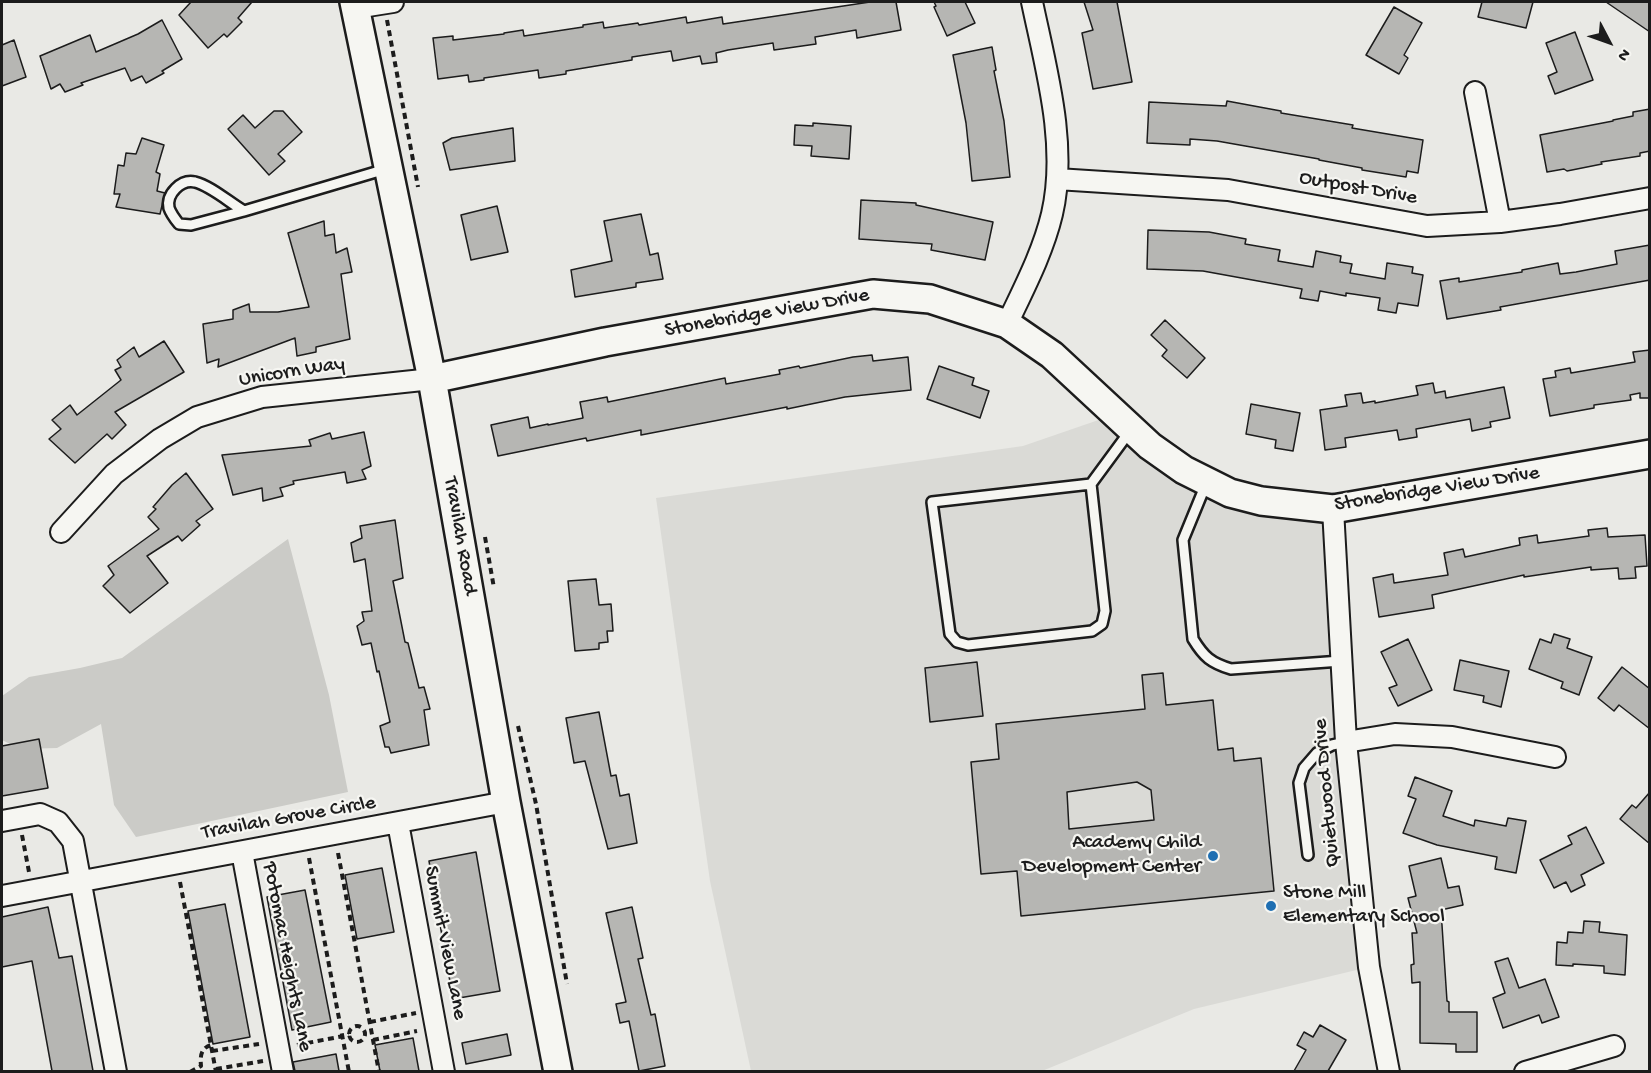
<!DOCTYPE html>
<html>
<head>
<meta charset="utf-8">
<style>
  body { margin:0 }
  #map { position:relative; width:1651px; height:1073px; overflow:hidden; background:#e9e9e5; font-family:"Gochi Hand",sans-serif }
  canvas { display:block }
  .frame { position:absolute; inset:0; border:3px solid #1c1c1c; pointer-events:none }
  .north { position:absolute; left:1579px; top:12px; width:60px; height:60px; -webkit-text-stroke:4px #f6f6f2; paint-order:stroke; rotate:131deg; font-size:16px; font-weight:700; line-height:24px; text-align:center; color:#1c1c1c }
  .north::after { content:''; display:block; margin:auto; width:21px; height:27px; background:#1c1c1c; clip-path:polygon(50% 0,100% 100%,50% 72%,0 100%) }
</style>
</head>
<body>
<div id="map">
<canvas width="1651" height="1073"></canvas>
<div class="frame"></div>
<div class="north">N</div>
</div>
<script>
const g = document.querySelector('canvas').getContext('2d');
g.lineJoin = 'round';
function fillPath(path, color) {
  g.fillStyle = color;
  g.fill(path, 'evenodd');
}
function stroke(path, color, width, dash) {
  g.strokeStyle = color;
  g.lineWidth = width;
  g.lineCap = dash ? 'butt' : 'round';
  g.setLineDash(dash || []);
  g.stroke(path);
}
function drawText(font, color, halo, rows, align = 'center') {
  g.font = font + ' "Gochi Hand",sans-serif';
  g.lineWidth = 4.5;
  g.setLineDash([]);
  g.textBaseline = 'middle';
  g.strokeStyle = halo;
  g.fillStyle = color;
  for (const [text, x, y, turn = 0] of rows) {
    g.save();
    g.translate(x, y);
    g.rotate((+turn || 0) * Math.PI / 180);
    g.textAlign = isNaN(turn) ? turn : align;
    if (halo) g.strokeText(text, 0, 0);
    g.fillText(text, 0, 0);
    g.restore();
  }
}
const built = new Path2D(`
  M1116,414L1184,470L1333,509L1369,967L1194,1009L1042,1071H751L710,881L656,498L1023,446Z`);
const green = new Path2D(`
  M288,539L329,695L348,792L136,837L114,805L101,724L57,748L20,749L2,740V696L29,677L80,668L122,658Z`);
const building = new Path2D(`
  M191,2H252L238,18L242,22L227,37L224,34L208,48L179,15Z
  M870,2H896L901,30L857,38L856,30L815,37L816,44L774,50L773,43L728,50L716,53L717,62L702,64L700,56L673,61L671,51L632,57V60L566,71V74L539,78L538,70L484,78V80L469,82L468,75L438,79L433,38L453,36V40L504,34V33L523,30L524,36L583,27V25L603,22L604,28L638,23L639,25L686,17L687,23L722,17L723,24Z
  M934,2H965L975,23L947,36L934,7L936,6Z
  M1084,2H1117L1132,82L1093,89L1082,33L1093,30Z
  M1482,2H1533L1526,28L1478,17Z
  M1606,2H1650V32Z
  M1394,7L1422,23L1404,55L1408,58L1399,74L1366,55Z
  M162,20L182,59L162,71L164,73L146,83L142,76L131,81L125,68L81,83L83,85L65,92L60,84L51,89L40,56L90,35L96,52L138,34Z
  M1575,32L1593,80L1555,94L1548,76L1557,72L1546,43Z
  M14,40L26,77L2,86V45Z
  M992,47L996,70L994,71L1004,121L1010,177L972,181L966,123L953,55Z
  M1227,101L1281,111V113L1353,125L1352,128L1423,140L1418,173L1407,171L1406,177L1362,170V168L1319,160V159L1217,141L1190,139V145L1147,143L1149,102L1226,106Z
  M1650,109V151L1640,153V156L1601,162L1602,164L1567,171L1564,169L1547,172L1540,135L1613,121V120L1633,116V112Z
  M274,111H283L302,132L278,154L285,161L269,175L228,129L243,115L255,128Z
  M813,123L851,126L849,159L811,156L812,146L794,145L795,125L813,126Z
  M513,128L515,161L450,170L443,143L452,138Z
  M142,138L164,145L156,172L160,174L157,191L165,193L160,214L116,207L120,194H114L118,165L124,166L126,153L136,154Z
  M861,200L916,203V205L993,222L985,260L931,250L932,244L859,239Z
  M497,206L508,252L471,260L461,215Z
  M641,214L650,255L658,253L663,279L636,283V287L575,297L571,270L612,261L604,221Z
  M324,221L325,236L334,234L336,253L347,248L352,272L341,274L350,339L316,347V352L297,356L295,338L218,367L219,359L207,363L203,324L233,319V310L249,304L250,312H278L309,307L288,233Z
  M1148,230L1209,232L1246,239L1245,244L1280,250L1278,261L1313,267L1316,251L1341,256L1340,262L1352,264L1350,273L1385,279L1387,263L1413,267L1412,273L1423,275L1418,306L1398,303L1396,313L1378,310L1380,298L1346,293V296L1320,291L1318,301L1300,298L1302,289L1203,271L1147,269Z
  M1650,245V280L1500,307L1501,310L1447,319L1440,281L1459,278V282L1522,272V270L1558,263L1560,274L1576,272L1617,264L1615,251Z
  M1165,320L1205,358L1187,378L1162,356L1167,350L1151,335Z
  M164,341L184,372L115,412L126,425L112,439L107,434L75,463L49,439L61,429L52,420L70,405L77,415L121,380L115,370L121,367L117,360L134,347L139,357Z
  M1650,350V398H1640V393L1630,395L1631,400L1594,405V408L1550,416L1543,379L1556,377L1555,371L1570,368L1571,373L1635,362L1633,352Z
  M872,355L873,361L908,357L911,390L845,397L787,409V407L641,435V430L587,441L586,438L498,456L491,425L528,417L530,428L548,424V425L583,418L580,402L607,397L608,402L725,378L726,384L780,374L779,370L799,366L800,368L853,357Z
  M939,366L974,378L972,385L989,391L980,418L927,399Z
  M1433,383L1435,393L1445,391L1446,398L1504,387L1510,418L1490,422L1491,427L1472,431L1470,419L1416,429L1417,437L1399,440L1397,430L1345,438L1346,447L1325,450L1320,410L1347,406L1345,395L1361,393L1363,403L1375,401V403L1418,395L1416,386Z
  M1251,404L1300,413L1293,451L1275,448L1276,440L1246,434Z
  M364,432L371,466L362,470L366,479L347,483L345,472L293,481L294,484L280,488L283,496L263,501L262,488L233,495L222,455L311,446L309,440L330,433L332,439Z
  M186,473L213,509L196,521L200,525L182,541L178,536L147,556L168,583L130,613L103,586L114,575L108,566L159,529L148,517L156,509L153,507L172,485Z
  M395,520L403,578L393,581L405,642L408,643L419,688L424,687L430,709L424,710L429,745L391,753L389,747H385L380,726L390,722L379,671L377,672L371,643L362,645L357,626L364,621L362,612L372,611L365,559L354,562L351,543L362,538L360,526Z
  M1607,528L1608,537L1645,535L1647,566L1635,567L1636,578L1619,579L1618,568L1591,570V567L1524,577V575L1432,595L1434,608L1379,617L1373,578L1393,574L1394,583L1448,575L1444,553L1463,549L1465,557L1520,545L1519,538L1537,535L1538,543L1589,536L1588,530Z
  M596,579L599,605L611,604L613,631H607L608,642L599,643V649L575,651L568,581Z
  M1554,634L1570,639L1567,648L1592,657L1579,695L1561,688L1563,682L1529,669L1540,639L1551,643Z
  M1408,639L1432,690L1398,706L1389,688L1397,685L1381,652Z
  M1460,660L1509,671L1501,707L1483,702L1484,696L1454,690Z
  M977,662L983,716L930,722L925,668Z
  M1622,667L1650,689V729L1619,705L1614,711L1598,698Z
  M1163,673L1166,705L1213,700L1218,750L1233,748L1234,761L1261,758L1274,891L1021,916L1017,871L981,874L971,762L999,759L996,724L1145,709L1142,675ZM1137,782L1151,790L1154,820L1069,829L1067,792Z
  M599,712L611,776L616,775L620,796L629,794L637,843L608,849L585,761L574,763L566,718Z
  M39,739L48,788L2,796V746Z
  M1415,777L1452,791L1443,816L1474,826L1475,820L1506,826L1508,818L1526,821L1516,873L1495,869L1497,857L1437,845L1403,833L1416,799L1408,796Z
  M1650,792V844L1620,819L1632,805L1636,808Z
  M1586,827L1604,863L1581,875L1585,885L1571,892L1566,882L1554,888L1540,860L1572,844L1568,836Z
  M476,852L500,991L453,999L429,861Z
  M1441,858L1448,888L1459,886L1463,905L1441,910L1447,1001L1449,1002V1012H1477V1052H1456V1044L1420,1043V982L1412,983L1411,965L1414,964L1412,933H1417L1408,898L1416,896L1409,866Z
  M382,868L394,932L357,939L345,875Z
  M305,890L331,1022L292,1030L267,897Z
  M225,904L250,1037L213,1044L188,911Z
  M48,907L59,958L72,956L93,1071H52L32,961L2,967V917Z
  M632,907L643,958L638,959L651,1015L655,1014L665,1066L639,1071L629,1021L620,1023L616,1004L626,1002L606,913Z
  M1584,921L1600,922L1599,932L1627,935L1625,975L1604,973V966L1573,964V966L1556,965L1557,942L1567,943L1568,932L1583,933Z
  M1508,958L1519,988L1545,979L1559,1017L1542,1023L1539,1015L1503,1028L1493,998L1505,993L1495,962Z
  M1320,1025L1346,1040L1328,1071H1294L1306,1050L1297,1045L1304,1032L1313,1037Z
  M507,1034L511,1055L466,1064L462,1043Z
  M413,1038L419,1071H380L375,1045Z
  M336,1054L339,1071H295L293,1062Z`);
const path = new Path2D(`
  M387,20L418,187
  M485,537L494,588
  M518,726L536,804L567,984
  M22,835L29,872
  M338,853L379,1072
  M309,858L349,1072
  M180,882L216,1072
  M370,1022L416,1013
  M349 1034a8 8 0 1 1 16 0a8 8 0 1 1-16 0Z
  M373,1040L417,1031
  M297,1045L349,1035
  M212,1051L259,1044
  M216,1069L263,1061
  M190,1072L201,1066C200,1056 201,1048 211,1045`);
const lane = new Path2D(`
  M244,211C230,203 211,186 195,182C181,179 166,194 169,208C171,214 175,219 179,224L191,225L244,211L386,169
  M1091,484L1105,611L1102,624L1092,631L968,645L957,642L950,634L932,502L1091,484L1130,431
  M1206,484L1183,540L1193,639C1204,657 1211,663 1231,669L1341,661
  M1308,855L1299,783L1304,768L1317,753L1332,745L1346,742`);
const street = new Path2D(`
  M355,8L393,2
  M1475,92L1500,222
  M1057,179L1228,190L1427,226L1500,222L1560,214L1650,198
  M1007,324C1024,288 1043,252 1052,214C1068,145 1046,69 1032,2
  M1333,509L1346,742L1369,967L1389,1072
  M61,532L114,474L160,439L197,417L262,397L432,379
  M1346,742L1395,734L1452,737L1555,757
  M2,821L40,814L58,822L73,841L116,1072
  M398,823L444,1072
  M242,852L283,1072
  M2,896L506,802
  M1525,1072L1614,1046`);
const secondary = new Path2D(`
  M354,2L432,379L506,802L558,1072
  M432,379L605,342L873,294L930,299L1007,324L1052,355L1150,446L1184,470L1230,493L1261,501L1333,509L1650,454`);
const markers = [
  [1213,856,6,"#1f6fb2"],
  [1271,906,6,"#1f6fb2"]
];
const streetNames = [
  ["Outpost Drive",1358,189,10],
  ["Stonebridge View Drive",767,314,-10],
  ["Unicorn Way",292,373,-9],
  ["Stonebridge View Drive",1437,490,-9],
  ["Travilah Road",459,536,80],
  ["Quietwood Drive",1328,793,-95],
  ["Travilah Grove Circle",289,819,-10],
  ["Summit View Lane",444,943,79],
  ["Potomac Heights Lane",286,957,79]
];
const poiNames = [
  ["Academy Child",1201,844],
  ["Development Center",1201,868],
  ["Stone Mill",1283,894,"left"],
  ["Elementary School",1283,918,"left"]
];
fillPath(built, '#dadad6');
fillPath(green, '#cbcbc7');
fillPath(building, '#b6b6b3');
stroke(building, '#1c1c1c', 1.5);
stroke(lane, '#1c1c1c', 14);
stroke(street, '#1c1c1c', 24);
stroke(secondary, '#1c1c1c', 32);
stroke(path, '#1c1c1c', 4, [6, 4.5]);
stroke(lane, '#f6f6f2', 9);
stroke(street, '#f6f6f2', 20);
stroke(secondary, '#f6f6f2', 27);
for (const [x, y, r, color] of markers) {
  const dot = new Path2D();
  dot.arc(x, y, r, 0, 2 * Math.PI);
  g.fillStyle = color;
  g.fill(dot);
  stroke(dot, '#f6f6f2', 2);
}
drawText('21px', '#1c1c1c', '#f6f6f2', streetNames);
drawText('21px', '#1c1c1c', '#f6f6f2', poiNames, 'right');
</script>
</body>
</html>
